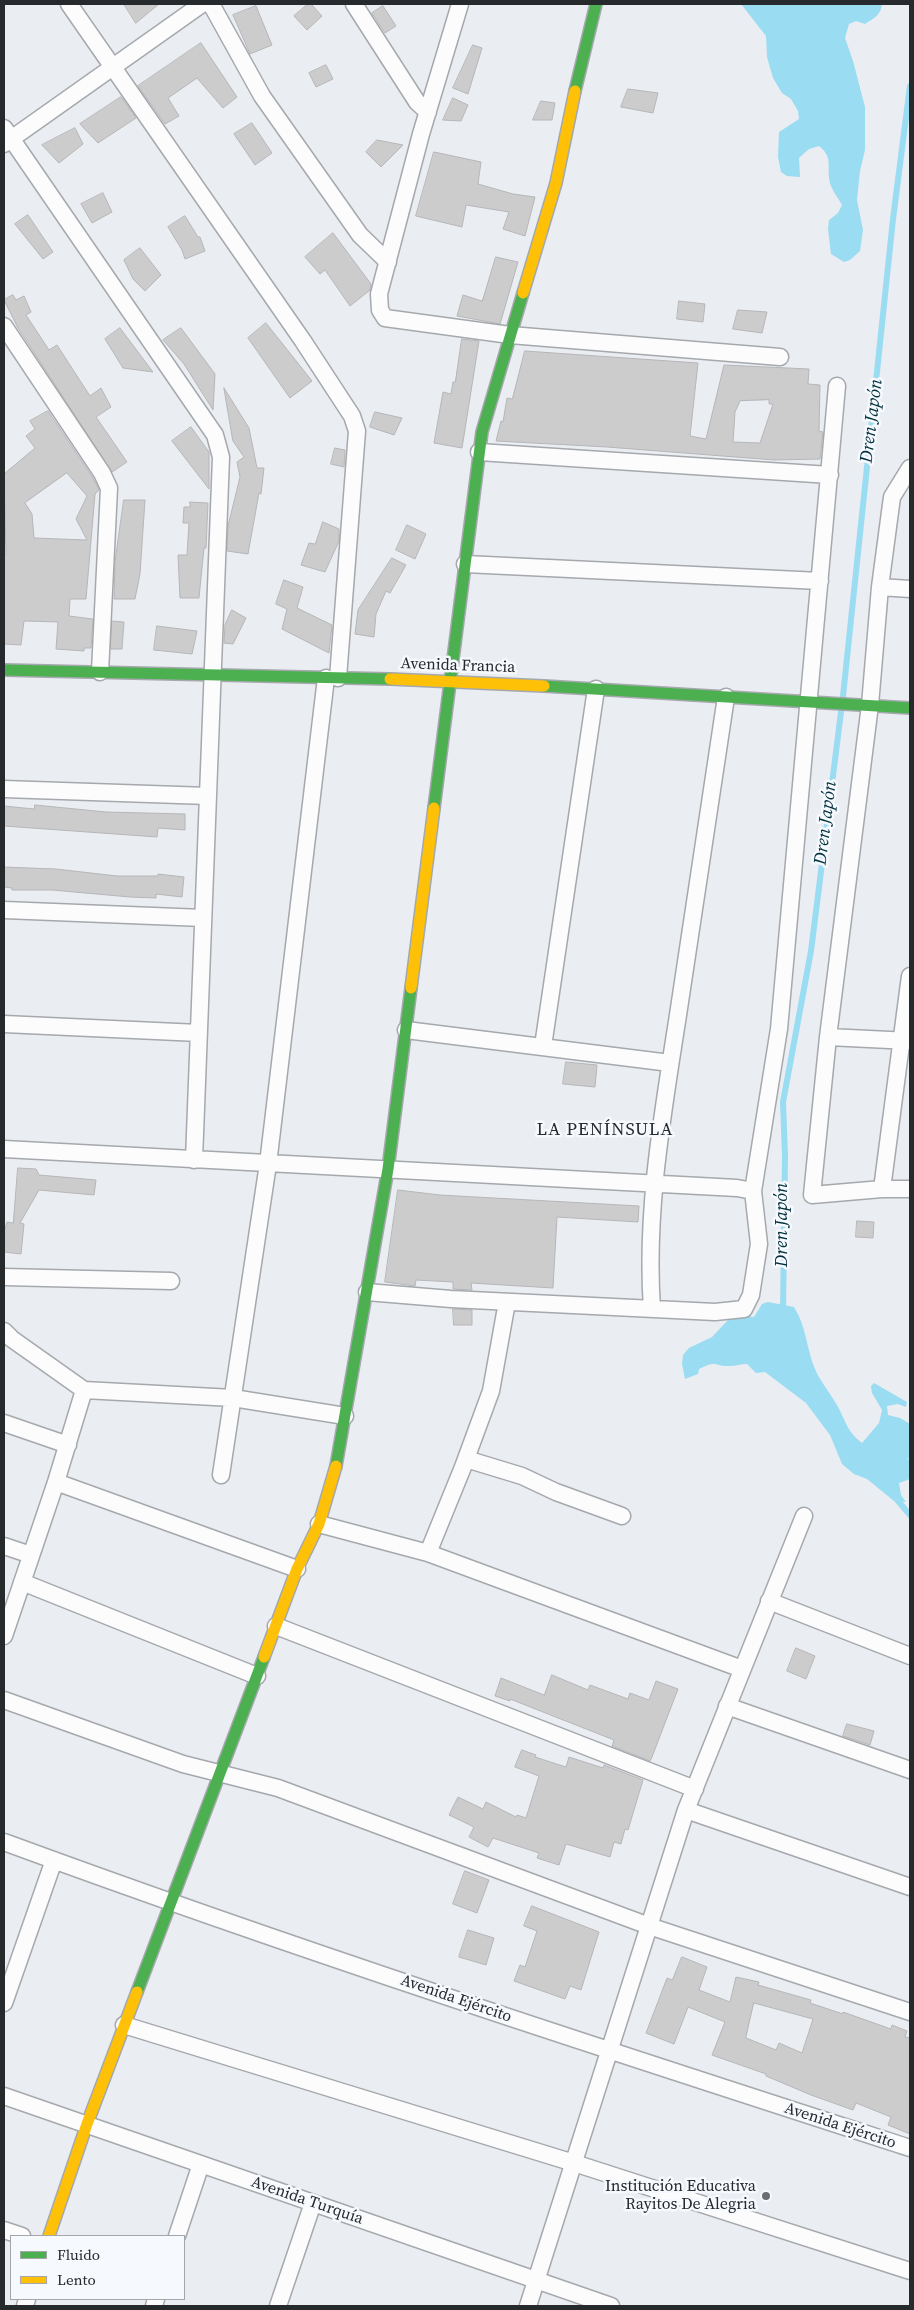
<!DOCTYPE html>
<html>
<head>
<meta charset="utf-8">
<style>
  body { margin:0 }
  #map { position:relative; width:914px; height:2310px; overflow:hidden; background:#eaedf2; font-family:"Source Serif 4",serif }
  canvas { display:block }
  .frame { position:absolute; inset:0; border:5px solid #272a2d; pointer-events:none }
  .legend { position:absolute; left:10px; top:2235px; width:175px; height:65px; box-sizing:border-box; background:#f6faff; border:1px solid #a3a7ab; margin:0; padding:6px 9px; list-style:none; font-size:15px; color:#272a2d }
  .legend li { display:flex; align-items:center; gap:10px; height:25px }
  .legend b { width:25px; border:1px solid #a3a7ab }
</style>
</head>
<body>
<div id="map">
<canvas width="914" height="2310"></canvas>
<div class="frame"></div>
<ul class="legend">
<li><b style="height:6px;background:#4caf50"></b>Fluido</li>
<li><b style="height:6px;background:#ffc107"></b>Lento</li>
</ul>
</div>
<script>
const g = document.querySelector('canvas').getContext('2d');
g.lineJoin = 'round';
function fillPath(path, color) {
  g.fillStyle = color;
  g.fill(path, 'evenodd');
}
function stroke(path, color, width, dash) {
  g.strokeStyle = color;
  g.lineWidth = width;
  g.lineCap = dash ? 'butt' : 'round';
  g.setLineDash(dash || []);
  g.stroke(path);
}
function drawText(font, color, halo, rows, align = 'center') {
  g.font = font + ' "Source Serif 4",serif';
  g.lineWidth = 5;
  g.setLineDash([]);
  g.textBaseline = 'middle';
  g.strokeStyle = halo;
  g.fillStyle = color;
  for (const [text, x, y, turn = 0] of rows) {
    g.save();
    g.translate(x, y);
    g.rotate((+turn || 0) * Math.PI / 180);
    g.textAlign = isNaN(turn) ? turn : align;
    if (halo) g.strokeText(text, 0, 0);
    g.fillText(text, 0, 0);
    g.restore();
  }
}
const water = new Path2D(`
  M741,4H882C881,15 874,18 865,24L856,21L849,24L845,38L853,61L865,107V150L860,171L857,200L863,230L860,251L850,260L844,262L831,254L828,229L829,220L838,213L842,205C838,198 832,190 830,183C826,166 834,158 819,146L809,149L799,158L800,177L787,176L781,172L778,157L779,132L799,119L798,111L791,99L782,93L773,78L767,57L766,36Z
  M768,1302L794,1307C807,1328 806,1348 815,1369C820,1381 829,1391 835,1402C846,1419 845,1430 862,1443L879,1423L882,1410L872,1393L871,1386L874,1383L907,1402L906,1407L898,1404L887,1406L888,1415L900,1418L910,1424V1456L908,1459L910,1461V1479L899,1483L901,1495L906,1502L894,1501L867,1479L854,1474L842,1464L830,1435L806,1403L765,1372L756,1373L747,1364C741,1364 736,1366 730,1366C715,1367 718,1359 699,1369L698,1374L685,1379L682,1364L683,1355L689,1348L712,1337L729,1319L738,1315L754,1317L762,1304Z`);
const stream = new Path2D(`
  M783,1313L785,1156L783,1102L811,951L843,696L893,219L910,86
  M893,1495L910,1515`);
const building = new Path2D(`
  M124,4H159L136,23Z
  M308,4H311L322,16L307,30L294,16Z
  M256,6L272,45L250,54L233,15Z
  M383,6L396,26L385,33L372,13Z
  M201,43L237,97L223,108L197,78L168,98L179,116L165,124L138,86Z
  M473,45L482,48L468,94L453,88Z
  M326,65L333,79L316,87L309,73Z
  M628,89L658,93L653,113L621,107Z
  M121,97L136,118L98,143L80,124Z
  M453,98L468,105L461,121L443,120Z
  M541,101L555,103L552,120H533Z
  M252,123L272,153L255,165L234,134Z
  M75,128L83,144L59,163L42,145Z
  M377,140L403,145L381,167L366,152Z
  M434,152L481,162L478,184L513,194L535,197L525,236L503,229L509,212L466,205L462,227L416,216Z
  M103,193L112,212L92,223L81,204Z
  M28,215L53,252L43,259L15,224Z
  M185,216L198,237H200L205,251L185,259L182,250L168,227Z
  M333,233L371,284L370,290L350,306L325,270L320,274L305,257Z
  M140,248L161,275L145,291L133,279L124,260Z
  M496,257L518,262L500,324L457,316L463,295L482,301Z
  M13,295L16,300L24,296L31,312L26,315L49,350L57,345L90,396L101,388L111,407L96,417L127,462L112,472L18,328L4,300Z
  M679,301L705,304L703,322L677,319Z
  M738,310L767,312L762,333L733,329Z
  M266,323L312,381L290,398L248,338Z
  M120,328L153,372L123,368L105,339Z
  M181,328L215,374L213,410L184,364L163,340Z
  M462,339L479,341L462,448L434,443L443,392L451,394L453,382H455Z
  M525,351L698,363L690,436L706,439L724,365L809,369L808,384L820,385L819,431L823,432L820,459L774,460L607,447L496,441L501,421L503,422L507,398L512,399ZM769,400V404H773L760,443L733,442L735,412L740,401Z
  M224,388L249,428L257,468H264L261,494L259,493L248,554L227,551L228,526L240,477L237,462L244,457L233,441Z
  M48,411L93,478L99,490L95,494L86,599H70L69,616L93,619L91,648H84V651L56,649L58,622L24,621L21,645L4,644V555H6L4,474L35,448L26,436L35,429L30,421ZM67,473L87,496L76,519L87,540L34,538L32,514L25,503Z
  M375,412L402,418L394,435L370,427Z
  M191,427L209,452V489L172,441Z
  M335,448L345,450L344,467L331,464Z
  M124,500H145L140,574L135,599H114L115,562Z
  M190,502L208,503L206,548H204L199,598H180L178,555H187L189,523H183L184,507H190Z
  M323,522L339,529V541L325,572L301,565L309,543L315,544Z
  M407,525L426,534L415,559L396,550Z
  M392,558L406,565L390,593L386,591L376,614L374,637L355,634L358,610Z
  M284,580L303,587L297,608L332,625L329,653L282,629L287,609L276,604Z
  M232,610L246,618L233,644L224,643L225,625Z
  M112,621L124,622L122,649H111Z
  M157,626L197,631L192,654L154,650Z
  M35,805L106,812L185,814V830L158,828L157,837L4,826V806L34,809Z
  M4,867L56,869L117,876H158V874L184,877L182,897L156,894V898L130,897L52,890H12V888L4,887Z
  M566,1062L597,1065L595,1087L563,1084Z
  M18,1168L36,1169L39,1175L96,1180L94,1195L39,1190L20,1223L24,1224L21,1254L4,1252V1232L7,1222L13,1223Z
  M398,1190L440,1195L639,1206L638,1222L557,1217L553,1288L471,1283L472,1290L453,1289V1282L416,1280L415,1286L385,1282Z
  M857,1221L874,1222L873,1238L856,1237Z
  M453,1309L472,1310V1325H454Z
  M796,1648L815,1656L806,1679L787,1671Z
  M552,1675L588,1690L590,1685L628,1699L630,1693L649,1700L656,1681L678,1689L652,1757L650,1761L612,1746L614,1740L510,1699V1701L495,1696L501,1678L544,1695Z
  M847,1724L874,1731L870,1745L843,1736Z
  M522,1750L536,1755L535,1757L566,1767L569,1757L603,1768L604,1765L643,1780L628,1830L625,1829L621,1844L614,1842L610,1857L566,1844L559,1865L537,1858L539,1853L493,1838L488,1847L469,1837L474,1827L449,1815L458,1797L483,1809L486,1802L516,1817L517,1815L526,1818L539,1776L515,1767Z
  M465,1871L489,1880L477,1913L453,1904Z
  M532,1906L599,1932L581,1990L570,1986L565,1999L514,1981L520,1965L525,1967L537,1931L524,1926Z
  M468,1930L494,1938L486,1965L459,1957Z
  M682,1957L707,1967L699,1990L730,2002L736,1977L759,1982L758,1985L811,2000L810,2003L843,2014V2012L891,2029L892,2025L907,2031L905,2037L910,2038V2134L888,2125L891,2117L856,2103L853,2110L811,2095L766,2076V2074L712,2055L725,2022L688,2007L674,2044L646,2033L667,1978L672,1980ZM754,2003L813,2019L802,2053L779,2043L776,2050L746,2038Z`);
const street = new Path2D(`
  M69,4L303,341L352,416L357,431L338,678
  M211,4L262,96L360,235L388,262
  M354,4L417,102L428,112
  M460,4L421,134L379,294L380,310L385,318L510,335L780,357
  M4,128L215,435L221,457L194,1160
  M4,144L202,4
  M4,326L102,473L109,488L100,672
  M479,452L830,475
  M910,468L892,497L880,587L870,705L828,1037L812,1195L882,1189H910
  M465,564L820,581
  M880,587L910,589
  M4,789L208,796
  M4,910L203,918
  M4,1024L199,1033
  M406,1030L670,1063
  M828,1037L910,1041
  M543,1046L596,689
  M4,1149L737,1188L753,1191
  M882,1189L910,976
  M4,1277L171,1281
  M367,1292L451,1299L715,1312L744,1309L751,1295L759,1244L753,1191L779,1029L837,386
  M652,1309C645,1211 663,1112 678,1015C694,909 710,803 726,697
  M4,1331L12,1339L84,1390L233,1398L345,1416
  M4,1423L68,1445
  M466,1459L522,1476L556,1492L622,1516
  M221,1475L268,1164L326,678
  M56,1482L297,1569
  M319,1524L428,1553L742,1669
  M4,1546L31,1555
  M428,1553L463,1467L491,1391L507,1302
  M22,1582L257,1676
  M769,1601L910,1656
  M276,1626L695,1789
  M4,1636L56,1482L84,1390
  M4,1700L183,1764L278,1788L649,1926L910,2012
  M727,1706L910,1770
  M686,1810L910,1887
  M4,1842C303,1952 607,2050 910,2148
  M4,2003L54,1860
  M124,2025L574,2163L910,2271
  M4,2096L611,2306
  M4,2230L22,2236
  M177,2236L201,2164
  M25,2306L27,2299
  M154,2306L156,2299
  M278,2306L313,2203
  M528,2306L686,1810L804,1516`);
const fast = new Path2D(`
  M575,91L596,4
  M4,670L390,679
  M544,686L910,708
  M434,808L482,432L523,293
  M336,1466L388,1169L411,988
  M137,1992L264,1657`);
const slow = new Path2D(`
  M523,293L556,183L575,91
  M390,679L544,686
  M411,988L434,808
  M264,1657L297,1569L319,1524L336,1466
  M49,2236L87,2124L137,1992`);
const markers = [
  [766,2196,5,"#6b6e72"]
];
const streetNames = [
  ["Avenida Francia",458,666,2],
  ["Avenida Ejército",456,1999,19],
  ["Avenida Ejército",840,2126,18],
  ["Avenida Turquía",307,2201,19]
];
const poiNames = [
  ["Institución Educativa",756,2187],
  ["Rayitos De Alegria",756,2205]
];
const waterNames = [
  ["Dren Japón",872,421,-83],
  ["Dren Japón",826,823,-83],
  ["Dren Japón",782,1225,-90]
];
const neighbourhoodNames = [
  ["LA PENÍNSULA",605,1130]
];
fillPath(water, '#9adcf2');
stroke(stream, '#9adcf2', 6);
fillPath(building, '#cccccd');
stroke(building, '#b6b6b8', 1);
stroke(street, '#a5a8ac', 19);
stroke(fast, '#a5a8ac', 14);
stroke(slow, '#a5a8ac', 14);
stroke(street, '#fcfcfd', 16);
stroke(fast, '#4caf50', 11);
stroke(slow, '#ffc107', 11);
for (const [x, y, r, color] of markers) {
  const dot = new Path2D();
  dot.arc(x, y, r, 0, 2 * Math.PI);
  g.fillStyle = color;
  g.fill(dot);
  stroke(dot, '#f6faff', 2);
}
drawText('16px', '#272a2d', '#f6faff', streetNames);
drawText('16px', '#272a2d', '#f6faff', poiNames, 'right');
drawText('italic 18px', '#02303c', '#f6faff', waterNames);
g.letterSpacing = '1px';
drawText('18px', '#272a2d', '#f6faff', neighbourhoodNames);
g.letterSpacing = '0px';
</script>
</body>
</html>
